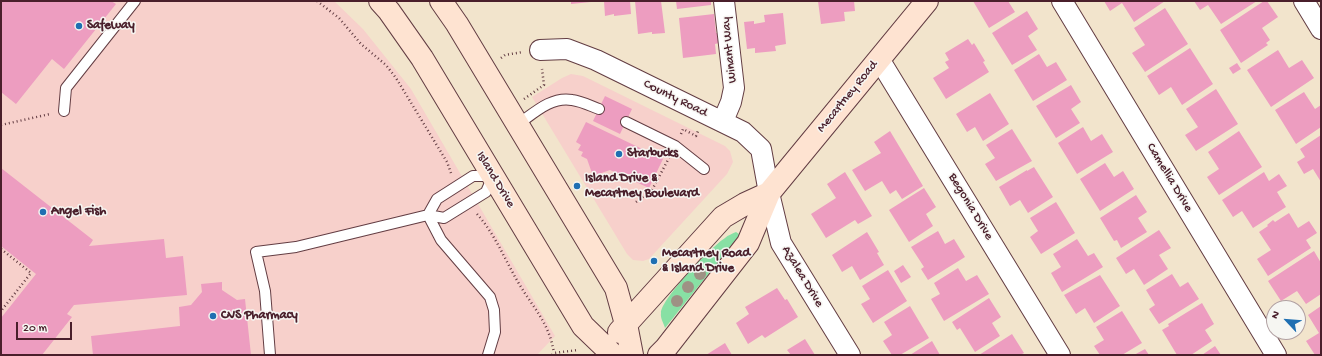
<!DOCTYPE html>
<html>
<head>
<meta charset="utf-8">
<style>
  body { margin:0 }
  #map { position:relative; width:1322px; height:356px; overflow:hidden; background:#f2e4cc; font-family:"Gochi Hand",sans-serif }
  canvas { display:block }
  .frame { position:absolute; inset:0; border:2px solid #4a1f2b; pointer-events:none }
  .north { position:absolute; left:1266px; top:300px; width:40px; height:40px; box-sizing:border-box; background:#f6f6f2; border:1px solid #b1a0a2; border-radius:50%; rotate:296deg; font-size:11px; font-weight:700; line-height:16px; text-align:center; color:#4a1f2b }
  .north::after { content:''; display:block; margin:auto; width:14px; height:18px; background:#1f6fb2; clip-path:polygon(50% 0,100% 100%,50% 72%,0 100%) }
  .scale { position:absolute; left:16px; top:322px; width:56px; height:18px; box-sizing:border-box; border:2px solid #4a1f2b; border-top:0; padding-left:5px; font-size:12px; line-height:14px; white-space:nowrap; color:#4a1f2b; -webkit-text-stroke:3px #f6f6f2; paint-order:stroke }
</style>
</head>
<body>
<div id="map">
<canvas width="1322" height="356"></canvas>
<div class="frame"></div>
<div class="north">N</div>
<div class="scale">20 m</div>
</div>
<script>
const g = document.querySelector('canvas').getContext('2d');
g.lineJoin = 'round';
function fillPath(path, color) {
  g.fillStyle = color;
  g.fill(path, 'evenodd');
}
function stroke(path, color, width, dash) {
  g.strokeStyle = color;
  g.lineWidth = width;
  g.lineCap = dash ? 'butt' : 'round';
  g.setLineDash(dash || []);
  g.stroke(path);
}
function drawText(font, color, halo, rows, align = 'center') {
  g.font = font + ' "Gochi Hand",sans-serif';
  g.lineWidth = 3;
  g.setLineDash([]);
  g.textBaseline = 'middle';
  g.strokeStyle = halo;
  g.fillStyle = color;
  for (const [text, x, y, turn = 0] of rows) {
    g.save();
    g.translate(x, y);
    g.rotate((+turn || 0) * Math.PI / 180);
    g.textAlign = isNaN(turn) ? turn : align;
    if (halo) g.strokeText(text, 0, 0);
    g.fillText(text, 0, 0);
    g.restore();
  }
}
const built = new Path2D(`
  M1,1H334L363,29L411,89L555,336L537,355H1Z
  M571,74L583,76L725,146L730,151L733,162L727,174L649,259L643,261L633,260L627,254L532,97L562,78Z`);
const green = new Path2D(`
  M736,232L739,234L738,237L665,328C664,324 660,318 661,313C661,299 712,246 725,238C728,235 732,234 736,232Z`);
const building = new Path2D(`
  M1,1H111L116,4L64,69L52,59L16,104L1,92Z
  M571,1H591V2L571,4Z
  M604,1H630L631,14L614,16V14L605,16Z
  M635,1H661L665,33L652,34V32L638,34Z
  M676,1H711V5L677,9Z
  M818,1H854L855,11L844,12L845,21L821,24Z
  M973,1H1008L1015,12L989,28Z
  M1104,1H1165L1134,22L1122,3L1110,11Z
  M1194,1H1257L1221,24L1208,5L1200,10Z
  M1264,1H1267L1278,17L1262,28L1270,40L1266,43L1268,45L1241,63L1220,30Z
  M1165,8L1188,44L1145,72L1132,53L1145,45L1134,28Z
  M1027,11L1038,29L1028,36L1037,50L1012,65L992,33Z
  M783,13L786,44L775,46L776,51L755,53V48L747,49L744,22L754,21V24L765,22L764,15Z
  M714,14L716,33H718L719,43L715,44L716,54L683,58L679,18Z
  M968,39L972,45L974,43L985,61L983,62L989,72L946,99L933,78L949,68L945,62L949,60L945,53Z
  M1190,48L1213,84L1182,105L1171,87L1159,95L1147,76Z
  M1278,50L1289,68L1302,60L1314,78L1271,107L1247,70Z
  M1039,54L1047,67L1056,62L1067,80L1033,101L1014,70Z
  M1237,63L1241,69L1233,74L1229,68Z
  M1071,85L1081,102L1071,109L1080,123L1056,138L1036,106Z
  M1216,89L1238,124L1196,151L1185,135L1198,127L1186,109Z
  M1304,92L1315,109L1321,105V127L1296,144L1275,110Z
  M990,93L1009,124L983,141L975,127L967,132L956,114Z
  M605,96L632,109L620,134L593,121Z
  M586,122L663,159L649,188L610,170L593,176L587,159L581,156L583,152L578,150L581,145L576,142Z
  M1083,127L1091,141L1102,134L1113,152L1077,174L1058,143Z
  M1012,129L1032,161L996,181L985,164L995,158L986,145Z
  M890,131L923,186L902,199L896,190L890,194L882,181L865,191L852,170L881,153L874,142Z
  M1239,131L1262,167L1219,195L1207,177L1219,169L1208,152Z
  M1321,135V182L1313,169L1304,174L1297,162L1305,157L1300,149Z
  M1105,163L1114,177L1123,171L1134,189L1100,211L1080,179Z
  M1034,167L1053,197L1028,213L1020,200L1010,206L999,187L1027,170V171Z
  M1,168L93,240L89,246L164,239L166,258L183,256L187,295L74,305L67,314L72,317L42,355H1V318L36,274L1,246Z
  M845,172L872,216L858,224L855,220L826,238L811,214L836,198L827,184Z
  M1264,172L1269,181L1279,174L1287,186L1277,192L1286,207L1253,228L1242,211L1233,217L1222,200Z
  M924,188L936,207L926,214L933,226L909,242L889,210Z
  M1136,195L1147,212L1138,218L1147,232L1121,248L1117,240L1114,241L1100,218Z
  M1056,202L1075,233L1041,254L1030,237L1038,231L1030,218Z
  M1289,213L1298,228L1309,221L1317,233L1306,240L1311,248L1268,276L1257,259L1271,250L1259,232L1268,226L1267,225L1273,220L1275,222Z
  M1159,230L1171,248L1159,255L1168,269L1144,285L1134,269L1126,274L1116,258Z
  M938,231L945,244L954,239L965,257L928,280L921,269L924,267L911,247Z
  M867,232L879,252L877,253L884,265L860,280L852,266L842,272L832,255Z
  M1077,239L1088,256L1094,253L1103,267L1062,292L1051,273L1061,267L1053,254Z
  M1314,251L1321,263V294L1306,304L1297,291L1281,301L1268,281Z
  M903,265L911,277L901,283L894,271Z
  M958,268L966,281L977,275L989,294L944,321L931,299L940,294L934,283Z
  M888,270L907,301L873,323L861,304L870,299L862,286Z
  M1172,274L1180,287L1188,282L1199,299L1159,324L1149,309L1155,305L1146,290Z
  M1100,275L1120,306L1094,323L1085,308L1076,314L1064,295Z
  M222,282V290L237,300L245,299L251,355H93L91,336L180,326L179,307L191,305L202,292L201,284Z
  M777,288L785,300L787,299L798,317L765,338L762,335L748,344L736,323L749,314L745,307Z
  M989,298L1001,317L992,323L1000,336L975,352L960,328L957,330L952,322Z
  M1202,303L1214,324L1205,330L1212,341L1191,355H1177L1162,330L1169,326L1168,324Z
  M910,306L929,338L900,355H892L883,341L892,335L884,322Z
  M1321,306V355H1315L1306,341L1319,333L1308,315Z
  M1122,311L1142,343L1122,355H1100L1094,346L1104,340L1096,327Z
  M1012,334L1024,353L1020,355H979Z
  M805,339L815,355H791L787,350Z
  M932,341L940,355H910Z
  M725,343L732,355H706Z
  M1215,346L1221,355H1202Z
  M1145,349L1149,355H1134Z`);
const path = new Path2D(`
  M317,1L339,18L361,44L386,65L396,78L447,162L451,173
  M501,58L505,55L523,52
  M524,99L544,85L542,69
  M1,125L50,114
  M681,134L683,129L696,136L698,131
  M636,202L652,190L669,158
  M477,214C495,234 505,260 518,282C533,308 549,322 554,353
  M1,249L31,273L1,311
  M552,355L554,353L578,350`);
const service = new Path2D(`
  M64,111L66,88L135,1
  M626,122L675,146L704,169
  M517,125C533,114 551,96 572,100C581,101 591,106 599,109
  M428,215L441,240L490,297L494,310L495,332L488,355
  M270,355L265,291L256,252L296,247L428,215L444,218L486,192L493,176H473L437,199L428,215`);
const minor = new Path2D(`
  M1062,1L1276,355
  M1304,1L1321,29
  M540,50L567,49L596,60L743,132L761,149L769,193L781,243L850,355
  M879,59L1060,355
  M723,121L731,102L734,88L724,1`);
const secondary = new Path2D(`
  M380,1L389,11L422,58L583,326L613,355
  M441,1L457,24L616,288L626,324L632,355
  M619,332L723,217L745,204L769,193
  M659,355L666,348L748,243L769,193L927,1`);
const trees = [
  [700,274],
  [688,287],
  [677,301]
];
const markers = [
  [79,26,4,"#1f6fb2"],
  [619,154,4,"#1f6fb2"],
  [577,186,4,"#1f6fb2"],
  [43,212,4,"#1f6fb2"],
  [654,261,4,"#1f6fb2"],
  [213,316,4,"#1f6fb2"]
];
const poiNames = [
  ["Safeway",87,26],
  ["Starbucks",627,154],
  ["Island Drive &",585,179],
  ["Mecartney Boulevard",585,194],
  ["Angel Fish",51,212],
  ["Mecartney Road",662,254],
  ["& Island Drive",662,269],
  ["CVS Pharmacy",221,316]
];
const streetNames = [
  ["Winant Way",730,50,-96],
  ["Mecartney Road",848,97,-51],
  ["County Road",675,99,26],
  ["Camellia Drive",1169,178,59],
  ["Island Drive",495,180,59],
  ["Begonia Drive",970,207,59],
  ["Azalea Drive",802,277,59]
];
fillPath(built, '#f7d0cb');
fillPath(green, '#88e0a4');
fillPath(building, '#ed9dc0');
stroke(service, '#633d43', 12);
stroke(minor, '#633d43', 22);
stroke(secondary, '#633d43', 24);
stroke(path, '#633d43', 2.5, [1, 3]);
stroke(service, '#fff', 10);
stroke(minor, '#fff', 20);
stroke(secondary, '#fee3d1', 22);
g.fillStyle = '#9e9284';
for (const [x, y] of trees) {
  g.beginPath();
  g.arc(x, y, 6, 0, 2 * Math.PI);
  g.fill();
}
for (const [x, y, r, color] of markers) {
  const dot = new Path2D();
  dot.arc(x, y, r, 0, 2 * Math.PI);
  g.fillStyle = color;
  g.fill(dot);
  stroke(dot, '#f6f6f2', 1.5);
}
drawText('bold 13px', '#4a1f2b', '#f6f6f2', poiNames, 'left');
drawText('13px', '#4a1f2b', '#f6f6f2', streetNames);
</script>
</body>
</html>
